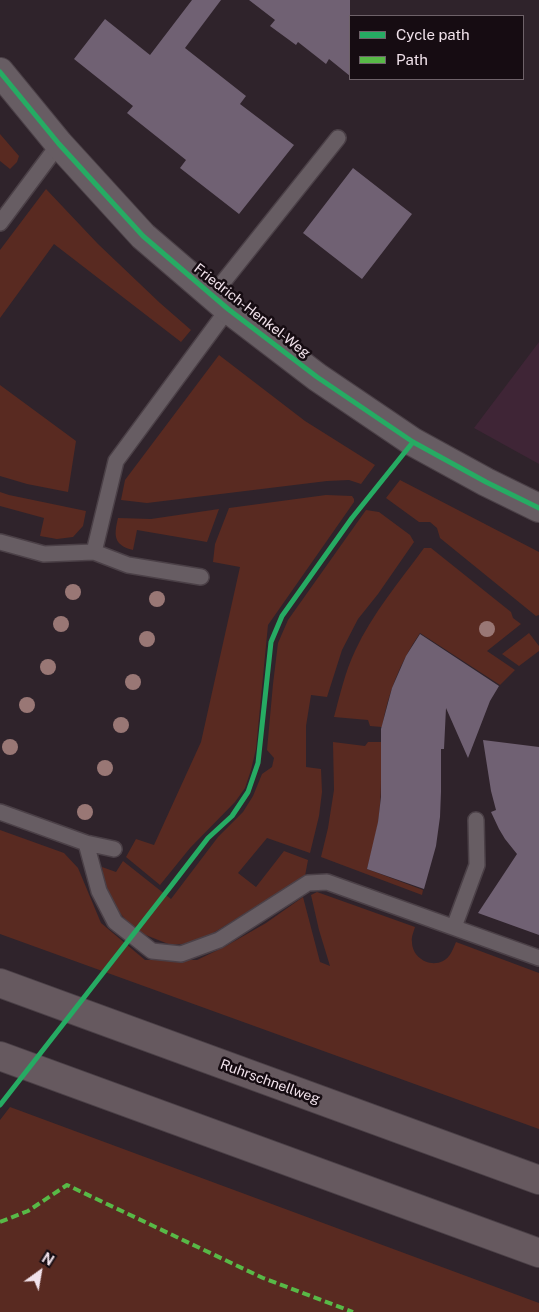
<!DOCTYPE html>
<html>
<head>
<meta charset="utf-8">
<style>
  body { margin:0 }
  #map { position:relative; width:539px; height:1312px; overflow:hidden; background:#2f232b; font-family:"Public Sans",sans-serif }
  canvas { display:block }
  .legend { position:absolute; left:349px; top:15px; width:175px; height:65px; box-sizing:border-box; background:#160c12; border:1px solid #6e6269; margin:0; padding:6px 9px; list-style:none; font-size:15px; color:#f1e2eb }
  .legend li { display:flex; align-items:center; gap:10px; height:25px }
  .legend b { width:25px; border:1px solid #6e6269 }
  .north { position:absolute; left:15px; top:1247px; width:50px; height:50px; -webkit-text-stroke:4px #160c12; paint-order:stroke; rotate:32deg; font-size:14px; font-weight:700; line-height:20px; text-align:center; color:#f1e2eb }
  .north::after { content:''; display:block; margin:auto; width:18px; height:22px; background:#f1e2eb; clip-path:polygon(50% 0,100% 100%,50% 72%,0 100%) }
</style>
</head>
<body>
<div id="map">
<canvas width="539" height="1312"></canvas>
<ul class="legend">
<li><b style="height:6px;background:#26ab63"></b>Cycle path</li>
<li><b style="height:6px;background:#58b947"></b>Path</li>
</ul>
<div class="north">N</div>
</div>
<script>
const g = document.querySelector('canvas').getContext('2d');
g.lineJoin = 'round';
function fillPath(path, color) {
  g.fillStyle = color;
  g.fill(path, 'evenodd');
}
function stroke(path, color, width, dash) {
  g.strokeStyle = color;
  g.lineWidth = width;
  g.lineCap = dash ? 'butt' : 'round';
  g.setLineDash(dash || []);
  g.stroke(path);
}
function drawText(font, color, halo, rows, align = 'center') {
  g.font = font + ' "Public Sans",sans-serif';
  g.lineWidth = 5;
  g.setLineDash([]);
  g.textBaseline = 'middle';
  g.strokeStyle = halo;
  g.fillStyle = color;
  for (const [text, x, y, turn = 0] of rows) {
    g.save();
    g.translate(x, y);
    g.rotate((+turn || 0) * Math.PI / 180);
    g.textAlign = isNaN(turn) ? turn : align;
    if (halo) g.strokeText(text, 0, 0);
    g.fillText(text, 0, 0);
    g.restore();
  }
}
const built = new Path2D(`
  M539,342V464L474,428Z`);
const green = new Path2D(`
  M0,134L19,156L17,162L10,169L0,161Z
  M46,189L98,244L160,303L191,330L181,342L54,244L0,318V250Z
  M219,355L305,421L375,465L361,484L349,480L327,481L147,503L121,500L125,480Z
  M0,385L76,441L68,492L27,484L0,476Z
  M400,480L539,552V615L536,616L440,538L437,528L430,522H419L386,498Z
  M0,492L9,495L86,511L83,526L73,537L57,539L40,536L44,518L0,506Z
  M326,495L352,496L354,499V502L268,625L256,749L251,770L245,788L235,802L190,848L160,885L126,857L136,839L154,845L201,742L240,567L213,562L215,544L229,508Z
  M219,509L207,542L137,530L133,550C113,545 114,535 118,518L151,519Z
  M366,510L379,512L410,535L414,542L378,594L358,619L342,650L327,697L311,695L306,726V767L321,769L322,792L319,816L310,853L267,838L238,873L256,887L284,851L308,860L305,876L210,935L192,943L171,945L143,934L129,924L116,908L105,888L102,867L116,872L123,861L171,899L218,837L243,812L253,796L262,774L272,767L274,758L267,750L273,684L278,643L288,620Z
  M424,548H431L511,612L513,618L521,624L487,651L515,670L500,685L420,633C400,662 388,693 382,727L370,726L368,720L334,717C340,695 345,672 355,651C372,614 400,581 424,548Z
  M529,633L539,646V651L519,666L502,654Z
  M333,742L365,746L368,742H381C381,769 382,797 378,823C375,839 371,854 367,869L423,890L422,895L321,857L328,828L334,790Z
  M0,830L64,853L78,868L101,923L145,960H197L226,946L266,923L303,897L320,962L330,966L319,930L311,895L317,892L415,927C414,931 411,937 412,942C412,957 429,968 443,961C450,958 453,949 456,942L539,973V1129L0,934Z
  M10,1107L539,1303V1312H0V1120Z`);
const building = new Path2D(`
  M192,0H221L185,48L246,96L240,104L294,145L239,214L180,168L186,160L127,113L133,106L74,59L105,19L150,55Z
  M249,0H350V76L329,59L326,64L298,42L296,45L270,26L275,20Z
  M353,168L412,214L362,279L303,233Z
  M420,634L499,686L490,701L468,758L446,708L444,749H441V792L440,817L436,846L424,889L367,869L378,822L381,797V729L392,688L406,656Z
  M483,740L539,747V935L478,913L517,854L505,839L499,829L491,812L496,810L491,791Z`);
const service = new Path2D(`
  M0,223L59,144
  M212,296L338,138
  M0,542L44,554L94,552L128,565L201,577
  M94,552L116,461L228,309
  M0,812L86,843L114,849
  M86,843L99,891L115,922L152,951L181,954L219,940L308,883L327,882L539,958
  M454,927L477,865L476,820`);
const minor = new Path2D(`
  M0,72L59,144L143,236L228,309L317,377L413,442L486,482L539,508`);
const motorway = new Path2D(`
  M0,983L539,1180
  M0,1056L539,1253`);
const quiet = new Path2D(`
  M0,1222L28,1211L67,1185L263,1278L353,1312`);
const cycleway = new Path2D(`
  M0,72L59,144L143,236L228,309L317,377L413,442L486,482L539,508
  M0,1105L171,886L208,838L232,816L248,792L258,763L271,642L282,616L352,518L413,442`);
const trees = [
  [73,592],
  [157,599],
  [61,624],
  [487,629],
  [147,639],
  [48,667],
  [133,682],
  [27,705],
  [121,725],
  [10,747],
  [105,768],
  [85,812]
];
const streetNames = [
  ["Friedrich-Henkel-Weg",252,311,38],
  ["Ruhrschnellweg",270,1082,20]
];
fillPath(built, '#3f2536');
fillPath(green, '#592a21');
fillPath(building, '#706173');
stroke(service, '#4b4047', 18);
stroke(minor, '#4b4047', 30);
stroke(motorway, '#4b4047', 30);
stroke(service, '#675d63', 15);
stroke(minor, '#675d63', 28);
stroke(motorway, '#66595f', 28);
stroke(quiet, '#58b947', 4, [8, 4]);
stroke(cycleway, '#26ab63', 5);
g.fillStyle = '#997775';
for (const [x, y] of trees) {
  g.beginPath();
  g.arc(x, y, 8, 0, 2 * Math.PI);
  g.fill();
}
drawText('14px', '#f1e2eb', '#160c12', streetNames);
</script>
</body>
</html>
